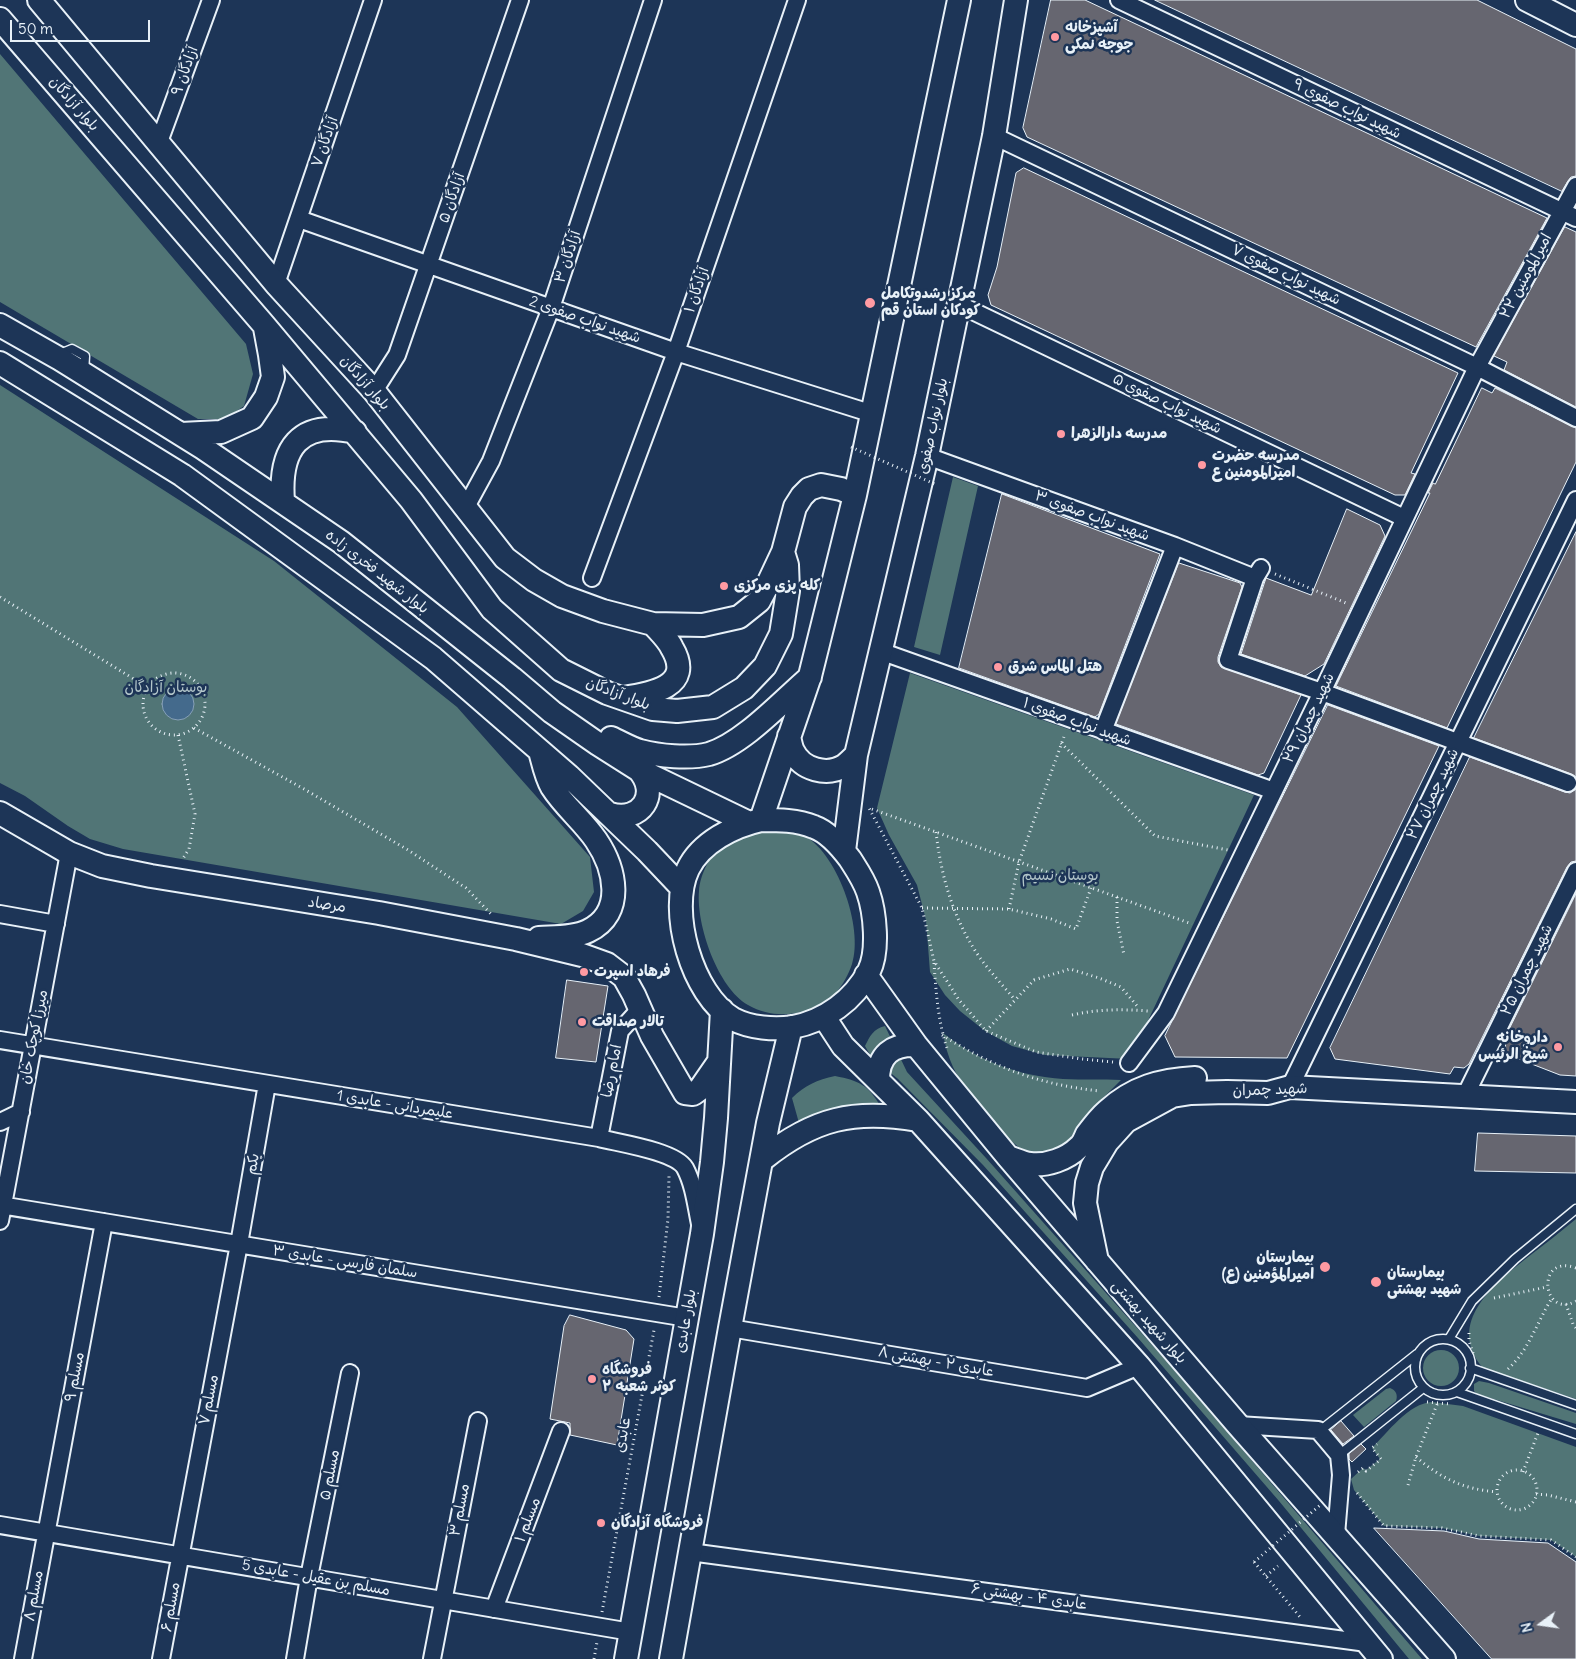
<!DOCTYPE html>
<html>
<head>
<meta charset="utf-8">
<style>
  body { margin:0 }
  #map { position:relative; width:1576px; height:1659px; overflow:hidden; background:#1d3557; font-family:Delius,sans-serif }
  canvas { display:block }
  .north { position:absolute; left:1516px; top:1599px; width:50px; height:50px; -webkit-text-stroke:4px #1d3557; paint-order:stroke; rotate:256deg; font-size:14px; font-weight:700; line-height:20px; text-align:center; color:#e8f1f8 }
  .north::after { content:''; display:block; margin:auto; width:18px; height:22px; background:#e8f1f8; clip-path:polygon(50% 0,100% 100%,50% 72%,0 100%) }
  .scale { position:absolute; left:10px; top:20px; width:140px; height:22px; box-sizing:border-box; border:2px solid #e8f1f8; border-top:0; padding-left:6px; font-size:15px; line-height:18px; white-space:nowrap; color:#e8f1f8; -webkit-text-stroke:4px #1d3557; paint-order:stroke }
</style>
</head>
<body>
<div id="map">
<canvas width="1576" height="1659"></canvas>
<div class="north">N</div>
<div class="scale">50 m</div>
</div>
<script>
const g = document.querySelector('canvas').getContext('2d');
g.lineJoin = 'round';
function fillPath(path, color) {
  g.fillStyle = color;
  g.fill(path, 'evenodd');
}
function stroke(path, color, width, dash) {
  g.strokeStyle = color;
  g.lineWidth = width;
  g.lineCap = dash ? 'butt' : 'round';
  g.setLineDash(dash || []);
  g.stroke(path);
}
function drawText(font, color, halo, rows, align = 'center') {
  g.font = font + ' Delius,"Playpen Sans Arabic",sans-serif';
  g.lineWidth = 5;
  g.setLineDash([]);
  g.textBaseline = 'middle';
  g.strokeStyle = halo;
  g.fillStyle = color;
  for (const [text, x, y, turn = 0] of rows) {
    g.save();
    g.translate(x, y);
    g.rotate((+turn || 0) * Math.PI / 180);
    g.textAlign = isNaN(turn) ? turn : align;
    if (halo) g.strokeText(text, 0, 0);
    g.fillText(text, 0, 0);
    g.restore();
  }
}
const green = new Path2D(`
  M0,54L246,344L253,374L244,406L225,419H198L0,302Z
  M0,385L274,561L457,707L590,857L594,892L583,911L561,924L123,849L90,839L68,826L25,796L0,783Z
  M953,477L978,486L940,655L914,647Z
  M910,673L1254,795L1130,1059L1045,1055L1012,1046L985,1031L960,1011L945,995L930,972L926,920L917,885L889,835L877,808Z
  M760,827C772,829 791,830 801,834C837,850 864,928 852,964C845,985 830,1005 807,1011C787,1016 767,1016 748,1005C718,988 696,925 699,891C700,874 711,853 725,842C734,835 749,832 760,827Z
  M885,1026L907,1072L986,1158L1169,1364L1422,1659H1409L1279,1501L1138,1338L983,1165L898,1079L872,1058L865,1046C870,1036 873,1029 885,1026Z
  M943,1033C978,1061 1019,1076 1063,1079C1083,1080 1102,1079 1121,1080L1104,1097L1089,1117L1079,1135L1056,1155C1048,1154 1036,1156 1029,1153C1005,1143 964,1090 953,1067C948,1056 945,1045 943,1033Z
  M835,1076C860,1081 868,1085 881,1107C849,1105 827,1106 799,1123L792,1098C805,1085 817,1080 835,1076Z
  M1576,1219V1399L1483,1368C1445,1323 1494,1284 1528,1257C1544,1245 1560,1232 1576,1219Z
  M1423 1368a18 18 0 1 1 36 0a18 18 0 1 1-36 0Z
  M1479,1381L1489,1383L1576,1413V1424L1477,1394L1474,1391V1384Z
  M1390,1388C1396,1390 1398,1395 1396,1401L1364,1427L1353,1415L1386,1389Z
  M1432,1402L1463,1406L1576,1447V1557L1551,1540L1479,1536L1442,1528L1384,1526L1354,1490L1351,1479L1363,1468L1366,1470L1380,1459L1372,1448C1387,1433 1409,1403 1432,1402Z`);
const water = new Path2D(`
  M162 704a16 16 0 1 1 32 0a16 16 0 1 1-32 0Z`);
const building = new Path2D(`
  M1051,0H1085L1547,218L1476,347L1027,137L1023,128Z
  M1155,0H1477L1576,49V176L1571,177L1568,181L1562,191Z
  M1024,168L1458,373L1411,473L1415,474L1405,495H1395L991,305L988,295L997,267L1016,173Z
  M1565,227L1576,232V407L1504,370L1507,362L1494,356Z
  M1482,388L1492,393L1495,388L1576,428V462L1447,728L1336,686L1430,493H1428L1433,483L1435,484Z
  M1002,494L1160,554L1099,714L1095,717L959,668Z
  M1347,509L1380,525L1385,536L1324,664L1305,676L1241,654L1266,578L1311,595Z
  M1576,532V777L1571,774L1474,738Z
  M1179,563L1240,583L1242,587L1218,657V662L1221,667L1301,695L1264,773L1258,775L1116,724Z
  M1328,705L1439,746L1287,1058L1175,1057L1165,1036Z
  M1470,757L1565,792L1570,793L1576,789V861L1571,862L1567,867L1469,1064L1464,1068L1454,1067L1450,1074L1335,1059L1330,1048Z
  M1576,894V1076L1560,1075L1506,1054L1505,1038Z
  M567,980L608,986L596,1062L556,1058Z
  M1478,1133L1576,1136V1173L1475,1171Z
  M570,1315L626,1330L634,1339L617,1445L570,1435V1423L550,1419L564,1326Z
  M1341,1421L1354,1436L1343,1444L1331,1430Z
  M1361,1444L1366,1449L1352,1462L1349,1459V1454Z
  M1374,1528L1444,1531L1479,1539L1548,1543L1576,1562V1659H1492Z`);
const path = new Path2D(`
  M1275,574L1346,603
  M0,597L147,687
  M143 704a31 31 0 1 1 62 0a31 31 0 1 1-62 0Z
  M194,728L304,789L408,850L466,888L491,914
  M178,735L195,814L189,849L182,860
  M1061,743L1155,836L1228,850
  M936,832C941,875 952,915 976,952C987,969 1002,984 1015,1000
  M1117,897V921L1124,955
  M922,908L1009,909L1051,919L1076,929L1091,888
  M1009,909L1019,862L1065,734
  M934,963C936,992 938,1021 947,1048
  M1072,1015C1098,1009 1121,1009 1148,1011
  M986,1031L1034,980L1070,969L1099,978L1121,987L1138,1007
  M942,1035C993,1067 1040,1085 1100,1091
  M1113,1062L1082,1059L1036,1052L986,1031L959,1000L934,961L922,908L869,808L1192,924
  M1576,1268C1535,1253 1542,1320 1576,1301
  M659,1297L668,1219L669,1176
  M1494,1298L1547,1287
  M1566,1304L1573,1324L1576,1328
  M1469,1333V1341L1474,1356
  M1508,1369C1529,1350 1537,1322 1552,1298
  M1427,1402L1450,1404
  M1416,1457C1442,1479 1463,1489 1497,1492
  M1497 1490a20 20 0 1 1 40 0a20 20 0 1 1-40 0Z
  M1358,1472L1363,1468L1366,1471L1381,1459L1372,1448L1377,1444
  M1523,1472L1538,1433
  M1408,1485L1416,1457L1438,1402
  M1357,1493L1384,1526L1442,1528L1479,1536L1551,1540L1576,1557
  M1536,1494L1548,1495L1576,1502
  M1254,1562L1300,1617
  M1266,1576L1278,1566
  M602,1612L654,1330
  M594,1659L597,1642`);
const lane = new Path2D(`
  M60,354L72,349L85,356L84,372
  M1415 1367a28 28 0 1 1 56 0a28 28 0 1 1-56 0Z
  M1449,1339L1472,1301L1515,1259L1576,1209
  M1470,1368L1576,1405
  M1457,1392L1576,1434
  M1318,1430L1326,1426L1417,1354
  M1339,1455L1423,1388`);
const street = new Path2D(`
  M1119,0L1576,218
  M994,136L1477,367L1576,418
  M159,142L211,0
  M299,219L676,352L873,414
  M276,284L373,0
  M958,304L1404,518
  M374,391L397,355L520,0
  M927,456L1175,546L1255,578
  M466,507L491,461L551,308L653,0
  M1261,568L1255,578L1228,660L1322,692L1568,783
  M592,578L676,352L797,0
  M880,651L1274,791
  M1103,731L1175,546
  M0,914L56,924
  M0,1040L599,1138C618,1143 675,1151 685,1168C694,1185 696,1205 700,1224
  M1129,1063L1166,1013L1322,692L1477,367L1576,186
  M1290,1087L1576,500
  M1465,1096L1576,871
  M0,1122L21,1112
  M599,1138L620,1031L639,1010
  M0,1205L687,1318
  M0,1221L69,853
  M730,1328L1087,1388L1139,1366
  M1238,1425L1318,1430L1339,1455L1341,1475L1336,1535
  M0,1525L631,1632
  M690,1552L1367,1643
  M494,1609L561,1431
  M23,1659L104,1222
  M161,1659L239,1244L267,1084
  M295,1659L309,1577L350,1373
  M432,1659L478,1421`);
const secondary = new Path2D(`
  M39,0L276,284L374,391L505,558L534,580L562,596L603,611L653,624L703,625L739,617L759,601L767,586L783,552L795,507L802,496L809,489L821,485L841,489L855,495
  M1527,0L1576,25
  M0,19L264,325L411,500L492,609L561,670L607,693L653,709L677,711L713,707L744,688L765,666L781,634L788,591L787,565L783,552
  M0,325L60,359L203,448L341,542L512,678L552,712L598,744L639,770L749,823
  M0,363L182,475L433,658L569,776L647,851L682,888
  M181,434L221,432L252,418L266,397L273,377L270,355L265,328
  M283,501C279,449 299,419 355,432
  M623,698C650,694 695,687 672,648C668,639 659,631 653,624
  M789,736C790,741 791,747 793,751C802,770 827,776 844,766C848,763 852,759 856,755
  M611,738C620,742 630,748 640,751C659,756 689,759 709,754C743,744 782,701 810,677
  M0,813L69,853L102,866L151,876L379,913L516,939L582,955L607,964L624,977L634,995L652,1036L685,1093L693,1094L700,1089L718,1063
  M610,814C641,823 660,794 639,770
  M761,820L810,676L855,495L959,0
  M761,820C779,820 797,820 814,827C828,832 841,847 850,859C857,870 864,880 868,892C875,912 879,951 869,971C854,1000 825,1021 793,1027C775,1030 750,1028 733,1019C692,995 668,911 688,869C701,842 734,826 761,820Z
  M844,851L856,755L927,456L994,136L1016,0
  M539,938C554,937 574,938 588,931C626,913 615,868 596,840C583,821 564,806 552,787C546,777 543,762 540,751
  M866,975L916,1045L1008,1157L1238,1425L1444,1659
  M824,1017L843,1046L918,1120L1139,1366L1381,1659
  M878,1080C878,1055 892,1044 916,1045
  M1008,1157C1015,1159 1022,1163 1030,1164C1047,1166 1067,1159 1079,1147C1083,1144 1085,1138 1087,1134C1093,1126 1100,1117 1107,1111C1134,1087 1160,1080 1195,1078
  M763,1159C814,1118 854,1109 918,1120
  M1097,1261L1085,1203L1087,1183L1092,1167L1107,1142L1126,1121L1172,1096L1191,1093L1227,1092L1268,1093L1290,1087L1576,1102
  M626,1659L702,1234L712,1162L716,1118L722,1010
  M671,1659L730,1328L768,1123L791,1027`);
const pathBridge = new Path2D(`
  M851,447L937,485
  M1254,1562L1325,1501`);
const markers = [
  [1055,37,5,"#ff9aa2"],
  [870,303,6,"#ff9aa2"],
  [1061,434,5,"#ff9aa2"],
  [1202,465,5,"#ff9aa2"],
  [724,586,5,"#ff9aa2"],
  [998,667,5,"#ff9aa2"],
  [584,972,5,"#ff9aa2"],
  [582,1022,5,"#ff9aa2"],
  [1558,1047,5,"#ff9aa2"],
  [1325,1267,6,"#ff9aa2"],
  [1376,1282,6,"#ff9aa2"],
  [592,1379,5,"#ff9aa2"],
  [601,1523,5,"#ff9aa2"]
];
const poiNames = [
  ["آشپزخانه",1065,28],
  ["جوجه نمکی",1065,45],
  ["مرکز رشدوتکامل",881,294],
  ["کودکان استان قم",881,311],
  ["مدرسه دارالزهرا",1071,434],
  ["مدرسه حضرت",1212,456],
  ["امیرالمومنین ع",1212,473],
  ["کله پزی مرکزی",734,586],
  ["هتل الماس شرق",1008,667],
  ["فرهاد اسپرت",594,972],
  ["تالار صداقت",592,1022],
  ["داروخانه",1548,1038,"right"],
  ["شیخ الرئیس",1548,1055,"right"],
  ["بیمارستان",1314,1258,"right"],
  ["امیرالمؤمنین (ع)",1314,1275,"right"],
  ["بیمارستان",1387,1273],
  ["شهید بهشتی",1387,1290],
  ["فروشگاه",602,1370],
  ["کوثر شعبه ۲",602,1387],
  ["فروشگاه آزادگان",611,1523]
];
const streetNames = [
  ["آزادگان ۹",185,71,-70],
  ["بلوار آزادگان",74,104,49],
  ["شهید نواب صفوی ۹",1347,109,26],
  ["آزادگان ۷",325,142,-71],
  ["آزادگان ۵",452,198,-71],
  ["آزادگان ۳",568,257,-72],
  ["شهید نواب صفوی ۷",1286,275,26],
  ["امیرالمومنین ۲۲",1526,276,-62],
  ["آزادگان ۱",697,290,-71],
  ["شهید نواب صفوی 2",585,320,19],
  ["بلوار آزادگان",365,383,49],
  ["شهید نواب صفوی ۵",1167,404,26],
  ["بلوار نواب صفوی",933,426,-78],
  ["شهید نواب صفوی ۳",1092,516,20],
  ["بلوار شهید فخری زاده",377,572,38],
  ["بلوار آزادگان",618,694,21],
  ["شهید چمران ۲۹",1309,718,-64],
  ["شهید نواب صفوی ۱",1077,722,20],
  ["شهید چمران ۲۷",1433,794,-64],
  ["مرصاد",327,905,9],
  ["شهید چمران ۲۵",1527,970,-64],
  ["میرزا کوچک خان",34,1037,-79],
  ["امام رضا",612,1071,-79],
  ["شهید چمران",1270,1090,-2],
  ["علیمردانی - عابدی 1",395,1105,9],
  ["یکم",253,1164,-80],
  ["سلمان فارسی - عابدی ۳",345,1262,9],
  ["بلوار عابدی",686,1321,-80],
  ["بلوار شهید بهشتی",1149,1322,49],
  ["عابدی ۲ - بهشتی ۸",936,1362,10],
  ["مسلم ۹",75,1377,-79],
  ["مسلم ۷",209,1400,-79],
  ["عابدی",623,1435,-80],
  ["مسلم ۵",330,1475,-79],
  ["مسلم ۳",460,1510,-79],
  ["مسلم ۱",528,1520,-69],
  ["مسلم بن عقیل - عابدی 5",316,1578,10],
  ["مسلم ۸",34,1596,-80],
  ["عابدی ۴ - بهشتی ۶",1029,1597,8],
  ["مسلم ۶",171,1607,-80]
];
const parkNames = [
  ["بوستان آزادگان",166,688],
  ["بوستان نسیم",1060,876]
];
fillPath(green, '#517576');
fillPath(water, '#446a8c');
stroke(water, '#86a0b7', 1);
fillPath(building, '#666670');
stroke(building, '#e8f1f8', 1);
stroke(lane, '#e8f1f8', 11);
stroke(street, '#e8f1f8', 20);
stroke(secondary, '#e8f1f8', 26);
stroke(path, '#e8f1f8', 3, [1, 4]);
stroke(lane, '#1d3557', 8);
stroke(street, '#1d3557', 16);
stroke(secondary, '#1d3557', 22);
stroke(pathBridge, '#e8f1f8', 3, [1, 4]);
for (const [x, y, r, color] of markers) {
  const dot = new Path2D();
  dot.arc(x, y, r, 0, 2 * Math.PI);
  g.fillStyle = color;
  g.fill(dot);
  stroke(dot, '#1d3557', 2);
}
drawText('bold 15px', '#e8f1f8', '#1d3557', poiNames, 'left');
drawText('15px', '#e8f1f8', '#1d3557', streetNames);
drawText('15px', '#b3c6ca', '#1d3557', parkNames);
</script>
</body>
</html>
